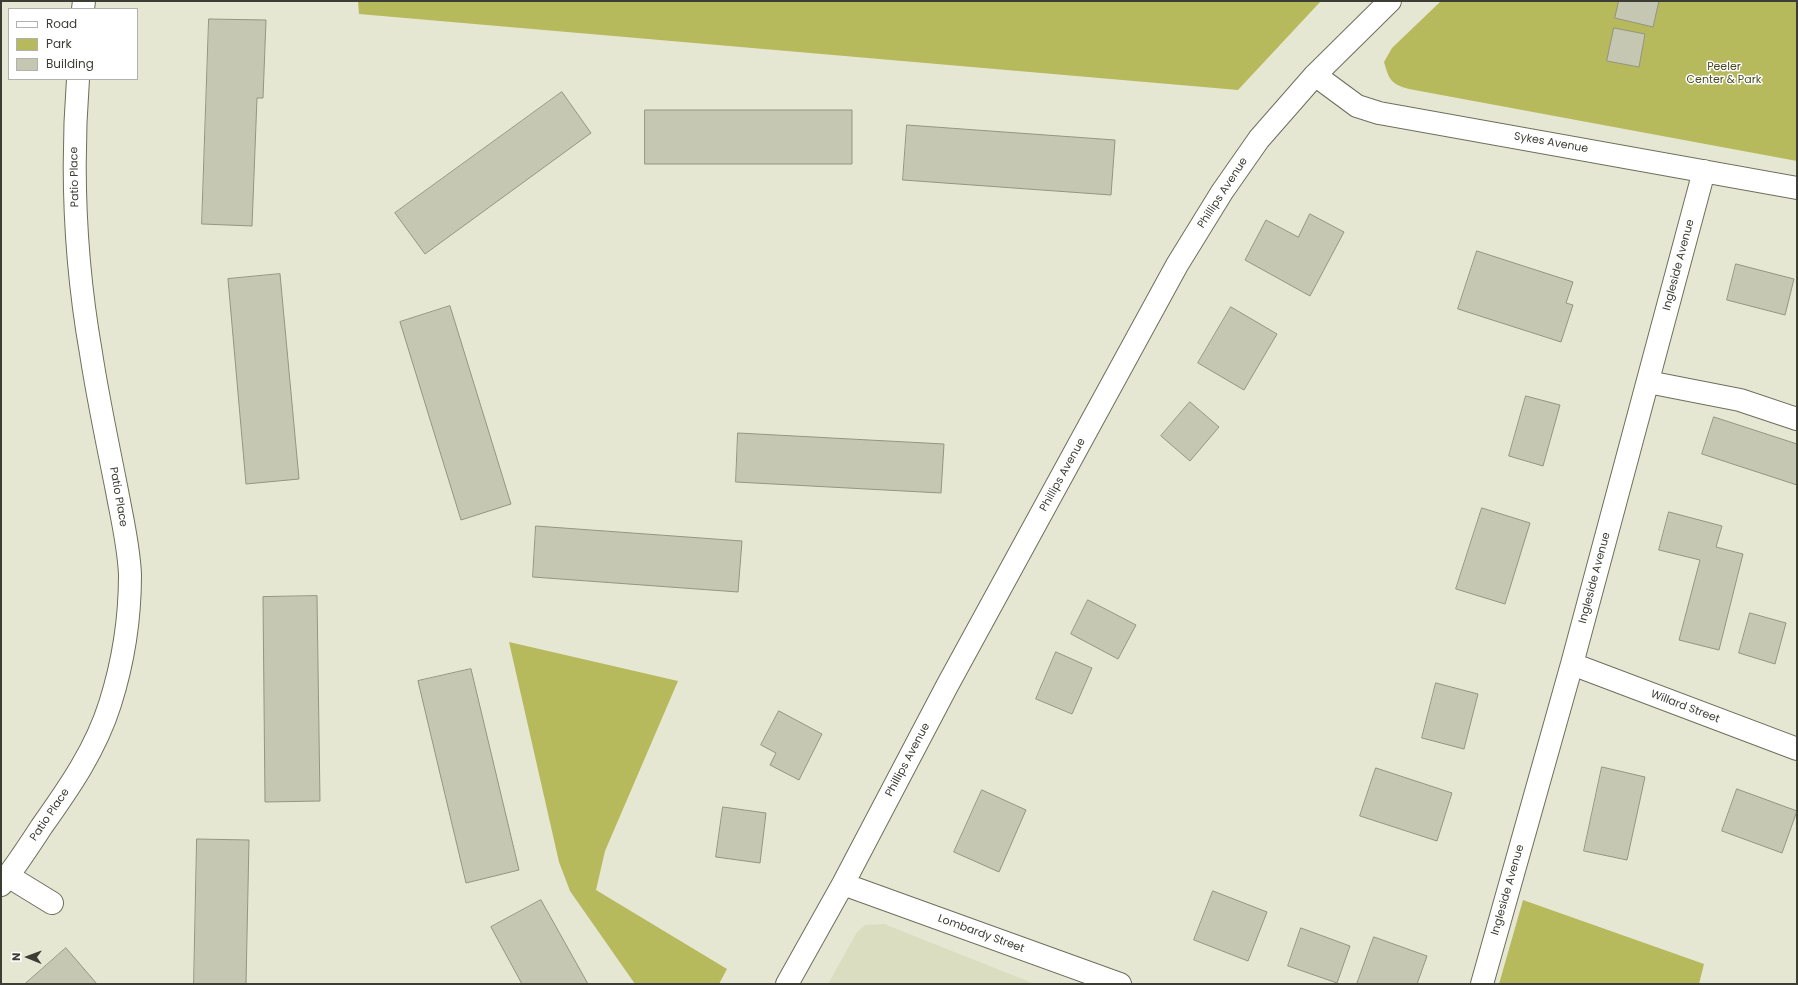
<!DOCTYPE html>
<html>
<head>
<meta charset="utf-8">
<style>
  body { margin:0 }
  #map { position:relative; width:1798px; height:985px; overflow:hidden; background:#e6e7d2; font-family:Poppins,sans-serif }
  canvas { display:block }
  .frame { position:absolute; inset:0; border:2px solid #3c3d35; pointer-events:none }
  .legend { position:absolute; left:8px; top:8px; width:130px; height:72px; box-sizing:border-box; background:#fff; border:1px solid #b1b1ae; margin:0; padding:5px 7px; list-style:none; font-size:12px; color:#3c3d35 }
  .legend li { display:flex; align-items:center; gap:8px; height:20px }
  .legend b { width:20px; border:1px solid #b1b1ae }
  .north { position:absolute; left:8px; top:937px; width:40px; height:40px; -webkit-text-stroke:3px #fff; paint-order:stroke; rotate:271deg; font-size:11px; font-weight:700; line-height:16px; text-align:center; color:#3c3d35 }
  .north::after { content:''; display:block; margin:auto; width:14px; height:18px; background:#3c3d35; clip-path:polygon(50% 0,100% 100%,50% 72%,0 100%) }
</style>
</head>
<body>
<div id="map">
<canvas width="1798" height="985"></canvas>
<div class="frame"></div>
<ul class="legend">
<li><b style="height:5px;background:#fff"></b>Road</li>
<li><b style="height:11px;background:#b7b95d"></b>Park</li>
<li><b style="height:11px;background:#c6c7b3"></b>Building</li>
</ul>
<div class="north">N</div>
</div>
<script>
const g = document.querySelector('canvas').getContext('2d');
g.lineJoin = 'round';
function fillPath(path, color) {
  g.fillStyle = color;
  g.fill(path, 'evenodd');
}
function stroke(path, color, width, dash) {
  g.strokeStyle = color;
  g.lineWidth = width;
  g.lineCap = dash ? 'butt' : 'round';
  g.setLineDash(dash || []);
  g.stroke(path);
}
function drawText(font, color, halo, rows, align = 'center') {
  g.font = font + ' Poppins,sans-serif';
  g.lineWidth = 3;
  g.setLineDash([]);
  g.textBaseline = 'middle';
  g.strokeStyle = halo;
  g.fillStyle = color;
  for (const [text, x, y, turn = 0] of rows) {
    g.save();
    g.translate(x, y);
    g.rotate((+turn || 0) * Math.PI / 180);
    g.textAlign = isNaN(turn) ? turn : align;
    if (halo) g.strokeText(text, 0, 0);
    g.fillText(text, 0, 0);
    g.restore();
  }
}
const built = new Path2D(`
  M884,924L1035,984H828L857,932L865,925Z`);
const green = new Path2D(`
  M358,1H1321L1238,90L359,14Z
  M1441,1H1797V161L1409,89C1391,84 1389,80 1384,62L1392,48Z
  M509,642L678,681L605,851L596,890L727,969L719,984H635L570,891L559,862Z
  M1523,900L1704,964L1699,984H1499Z`);
const building = new Path2D(`
  M1619,1H1659L1653,27L1615,18Z
  M209,19L266,20L263,98H257L252,226L202,224Z
  M1614,28L1645,34L1639,67L1607,61Z
  M562,92L591,133L425,254L395,213Z
  M645,110H852V164H645Z
  M907,125L1115,140L1111,195L903,180Z
  M1310,214L1344,232L1310,296L1245,260L1266,220L1298,237Z
  M1477,251L1573,282L1566,303L1573,305L1561,342L1458,309Z
  M1736,264L1794,279L1785,315L1727,300Z
  M280,274L299,479L246,484L228,279Z
  M450,306L511,504L461,520L400,322Z
  M1231,307L1277,334L1244,390L1198,363Z
  M1526,396L1560,405L1543,466L1509,456Z
  M1190,402L1219,427L1190,461L1161,436Z
  M1714,417L1797,444V485L1702,454Z
  M738,433L944,444L941,493L736,482Z
  M1482,508L1530,523L1505,604L1456,589Z
  M1669,512L1722,526L1716,547L1743,554L1719,650L1679,640L1700,560L1659,550Z
  M536,526L742,541L738,592L533,577Z
  M317,596L320,801L265,802L263,597Z
  M1088,600L1136,625L1118,659L1071,634Z
  M1750,613L1786,623L1775,664L1739,653Z
  M1056,652L1092,668L1072,714L1036,699Z
  M471,669L519,870L466,883L418,681Z
  M1436,683L1478,694L1464,749L1422,738Z
  M779,711L822,734L799,780L770,765L776,753L761,745Z
  M1602,767L1645,777L1627,860L1584,851Z
  M1376,768L1452,793L1437,841L1360,816Z
  M1737,789L1797,811L1782,853L1722,831Z
  M982,790L1026,810L999,872L954,852Z
  M723,807L766,813L760,863L716,857Z
  M197,839L249,840L246,984H194Z
  M1213,891L1267,912L1248,961L1194,940Z
  M541,900L588,984H522L491,927Z
  M1301,928L1350,946L1337,983L1288,966Z
  M1374,937L1427,956L1417,984H1357Z
  M66,948L97,984H25Z`);
const minor = new Path2D(`
  M83,9L84,1
  M1315,75L1357,106L1379,113L1797,188
  M1648,382L1740,400L1797,419
  M1572,664L1797,749
  M8,876L52,903
  M843,884L1120,984
  M1,885C16,866 29,846 42,826C69,788 96,749 110,704C123,663 130,618 130,575C129,547 122,518 117,491C108,445 98,399 91,353C75,262 71,171 78,79
  M787,984L843,884L947,686L1177,265L1222,192L1259,139L1315,75L1390,1
  M1482,984L1572,664L1704,171`);
const parkNames = [
  ["Peeler",1724,67],
  ["Center & Park",1724,80]
];
const streetNames = [
  ["Sykes Avenue",1551,143,10],
  ["Patio Place",75,177,-91],
  ["Phillips Avenue",1223,193,-57],
  ["Ingleside Avenue",1679,265,-75],
  ["Phillips Avenue",1063,475,-61],
  ["Patio Place",118,497,80],
  ["Ingleside Avenue",1595,578,-75],
  ["Willard Street",1685,707,21],
  ["Phillips Avenue",908,760,-62],
  ["Patio Place",50,815,-56],
  ["Ingleside Avenue",1508,890,-74],
  ["Lombardy Street",981,934,20]
];
fillPath(built, '#dbddc0');
fillPath(green, '#b7b95d');
fillPath(building, '#c6c7b3');
stroke(building, '#939581', 1);
stroke(minor, '#6d6f5c', 24);
stroke(minor, '#fff', 22);
drawText('11px', '#4a4b22', '#fff', parkNames);
drawText('11px', '#3c3d35', '#fff', streetNames);
</script>
</body>
</html>
